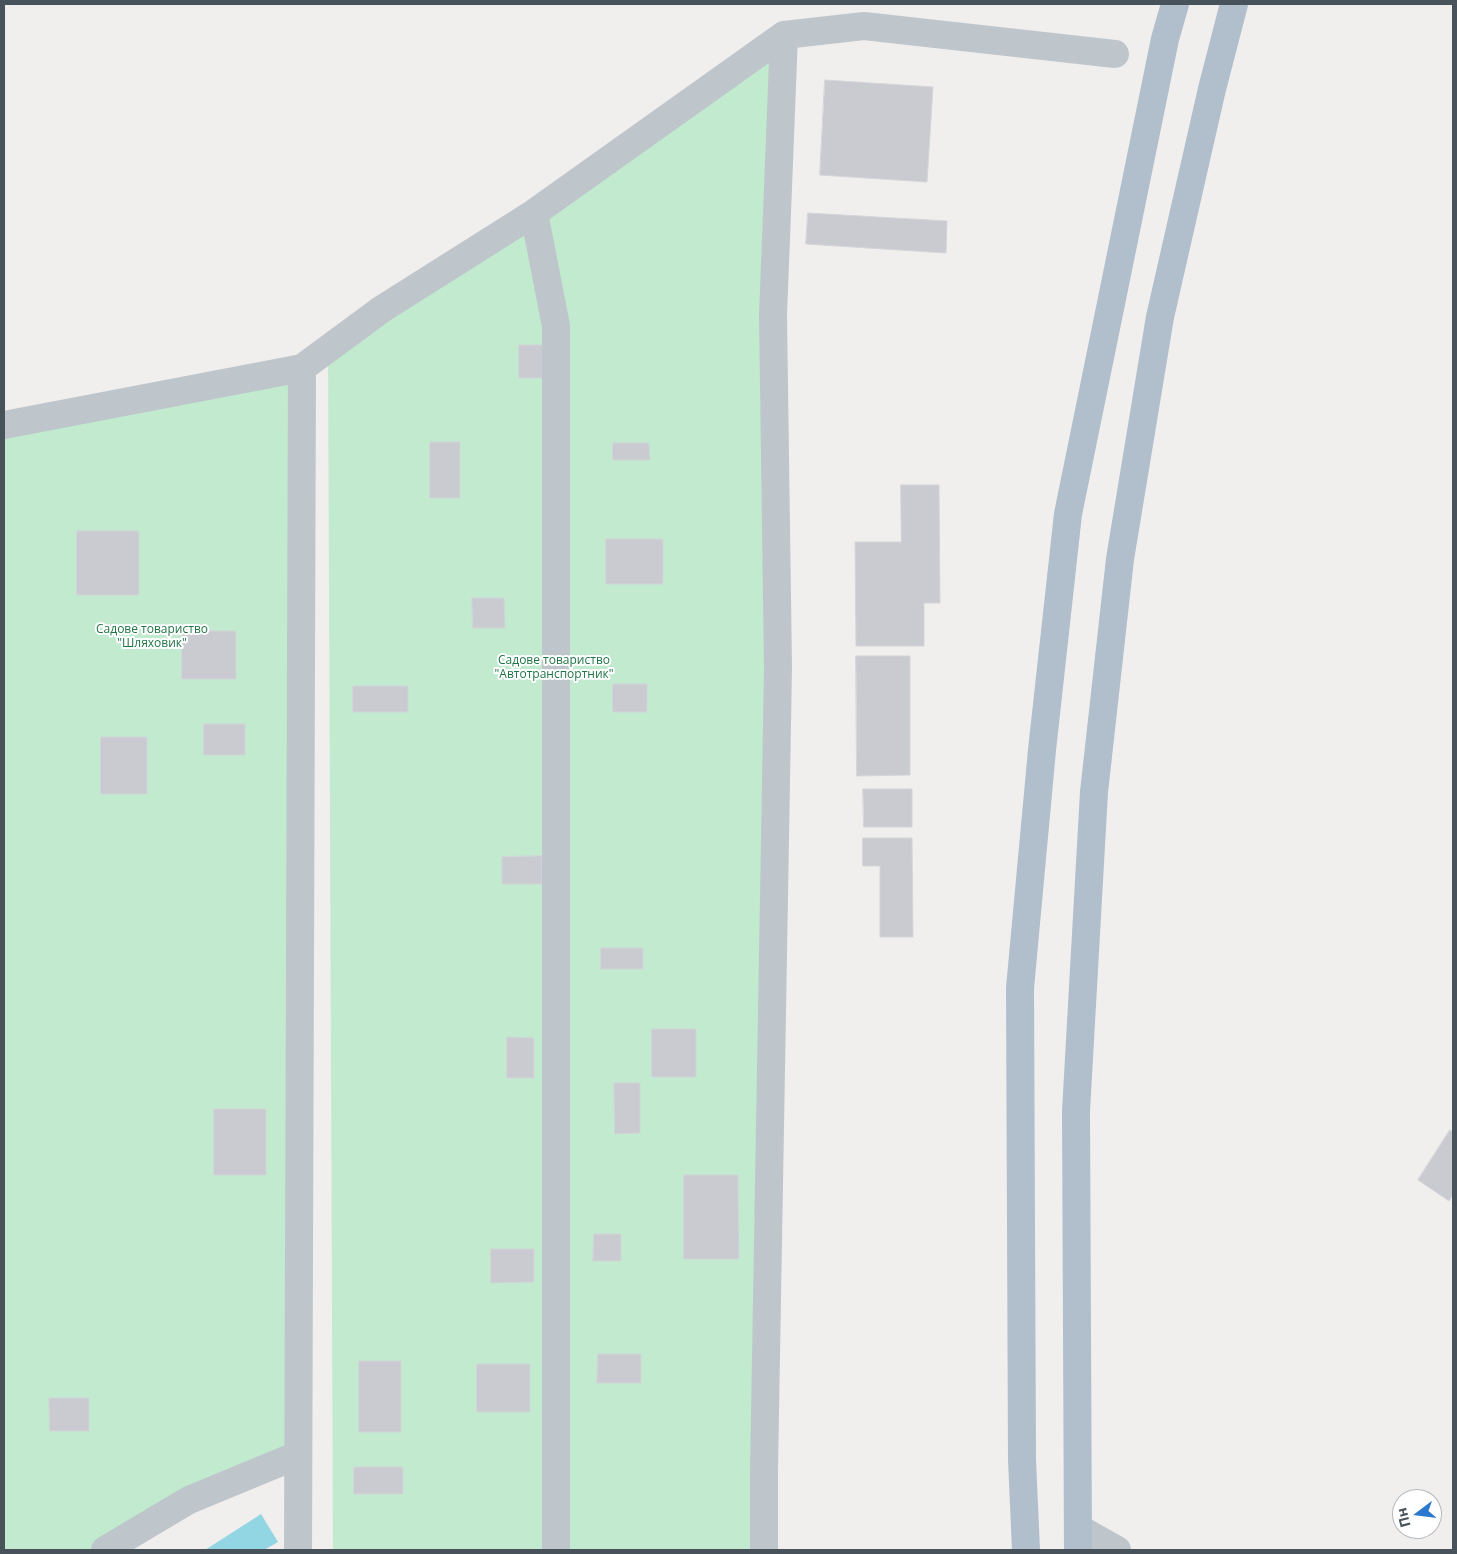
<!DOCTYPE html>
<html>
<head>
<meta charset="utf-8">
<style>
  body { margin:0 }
  #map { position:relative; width:1457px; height:1554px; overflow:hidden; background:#f1eeee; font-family:"Open Sans",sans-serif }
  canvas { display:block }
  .frame { position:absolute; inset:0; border:5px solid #48525a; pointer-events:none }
  .north { position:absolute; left:1392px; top:1489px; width:50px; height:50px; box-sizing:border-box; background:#fff; border:1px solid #b6babd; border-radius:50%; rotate:255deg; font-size:14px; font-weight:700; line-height:20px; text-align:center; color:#48525a }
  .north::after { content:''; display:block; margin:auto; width:18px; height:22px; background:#2a79cf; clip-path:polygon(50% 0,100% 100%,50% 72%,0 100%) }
</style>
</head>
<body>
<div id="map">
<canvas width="1457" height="1554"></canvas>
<div class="frame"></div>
<div class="north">Пн</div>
</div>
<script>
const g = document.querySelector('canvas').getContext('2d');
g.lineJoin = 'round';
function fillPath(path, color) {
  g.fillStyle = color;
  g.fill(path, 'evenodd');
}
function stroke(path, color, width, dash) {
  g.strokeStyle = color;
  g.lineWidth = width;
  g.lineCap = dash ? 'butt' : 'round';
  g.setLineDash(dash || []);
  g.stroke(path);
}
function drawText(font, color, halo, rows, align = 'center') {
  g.font = font + ' "Open Sans",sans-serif';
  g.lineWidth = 4;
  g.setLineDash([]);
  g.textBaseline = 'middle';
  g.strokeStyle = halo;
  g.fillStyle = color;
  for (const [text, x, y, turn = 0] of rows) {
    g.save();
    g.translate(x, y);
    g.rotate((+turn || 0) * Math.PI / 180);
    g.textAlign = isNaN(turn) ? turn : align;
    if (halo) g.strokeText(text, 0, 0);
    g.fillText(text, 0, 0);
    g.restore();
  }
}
const green = new Path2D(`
  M784,35L770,1550H333L328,349Z
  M302,368L298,1455L105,1550H4V425Z`);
const water = new Path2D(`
  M261,1514L278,1542L264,1550H205Z`);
const building = new Path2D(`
  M825,80L933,87L927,182L820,175Z
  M808,213L947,221L946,253L806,244Z
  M519,345H547V378H519Z
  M430,442H460V498H430Z
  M613,443H649L650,460H613Z
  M901,485H939L940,603H924V646H856L855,542H901Z
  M77,531H139V595H77Z
  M606,539H663V584H606Z
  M472,598H504L505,628H473Z
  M182,631H236V679H182Z
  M856,656H910V775L857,776Z
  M613,684H647V712H613Z
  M353,686H408V712H353Z
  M204,724H245V755H204Z
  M101,737H147V794H101Z
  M863,789H912V827H864Z
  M863,838H912L913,937H880V866H863Z
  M542,856V884H502V857Z
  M601,948H643V969H601Z
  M652,1029H696V1077H652Z
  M507,1037L534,1038V1078H507Z
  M614,1083H640V1133L615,1134Z
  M214,1109H266V1175H214Z
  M1450,1130L1453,1132V1195L1449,1201L1418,1180Z
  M684,1175H738L739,1259H684Z
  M594,1234H621V1261H593Z
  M491,1249H534V1282L491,1283Z
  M598,1354H641V1383H597Z
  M359,1361H401V1432H359Z
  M477,1364H530V1412H477Z
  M49,1398H89V1431H50Z
  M354,1467H403V1494H354Z`);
const minor = new Path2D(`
  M534,213L556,326V1550
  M4,425L302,368L382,309L534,213L784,35L864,26L1115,54
  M1078,1528L1117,1550
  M105,1550L189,1500L298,1455
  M298,1550L302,368
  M764,1550V1471L778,667L773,315L784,35`);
const major = new Path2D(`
  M1026,1550L1022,1460L1020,988L1042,750L1068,514L1165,39L1175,4
  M1078,1550L1076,1111L1094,792L1120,559L1160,317L1212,89L1234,4`);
const parkNames = [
  ["Садове товариство",152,630],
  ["\"Шляховик\"",152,644],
  ["Садове товариство",554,661],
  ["\"Автотранспортник\"",554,675]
];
fillPath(green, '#c1eacf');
fillPath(water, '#92d6e3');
fillPath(building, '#c9cbd0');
stroke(building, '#d3d5d9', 1);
stroke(minor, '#bec6cc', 28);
stroke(major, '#b0bfcb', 28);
drawText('12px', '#207446', '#fff', parkNames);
</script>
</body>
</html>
